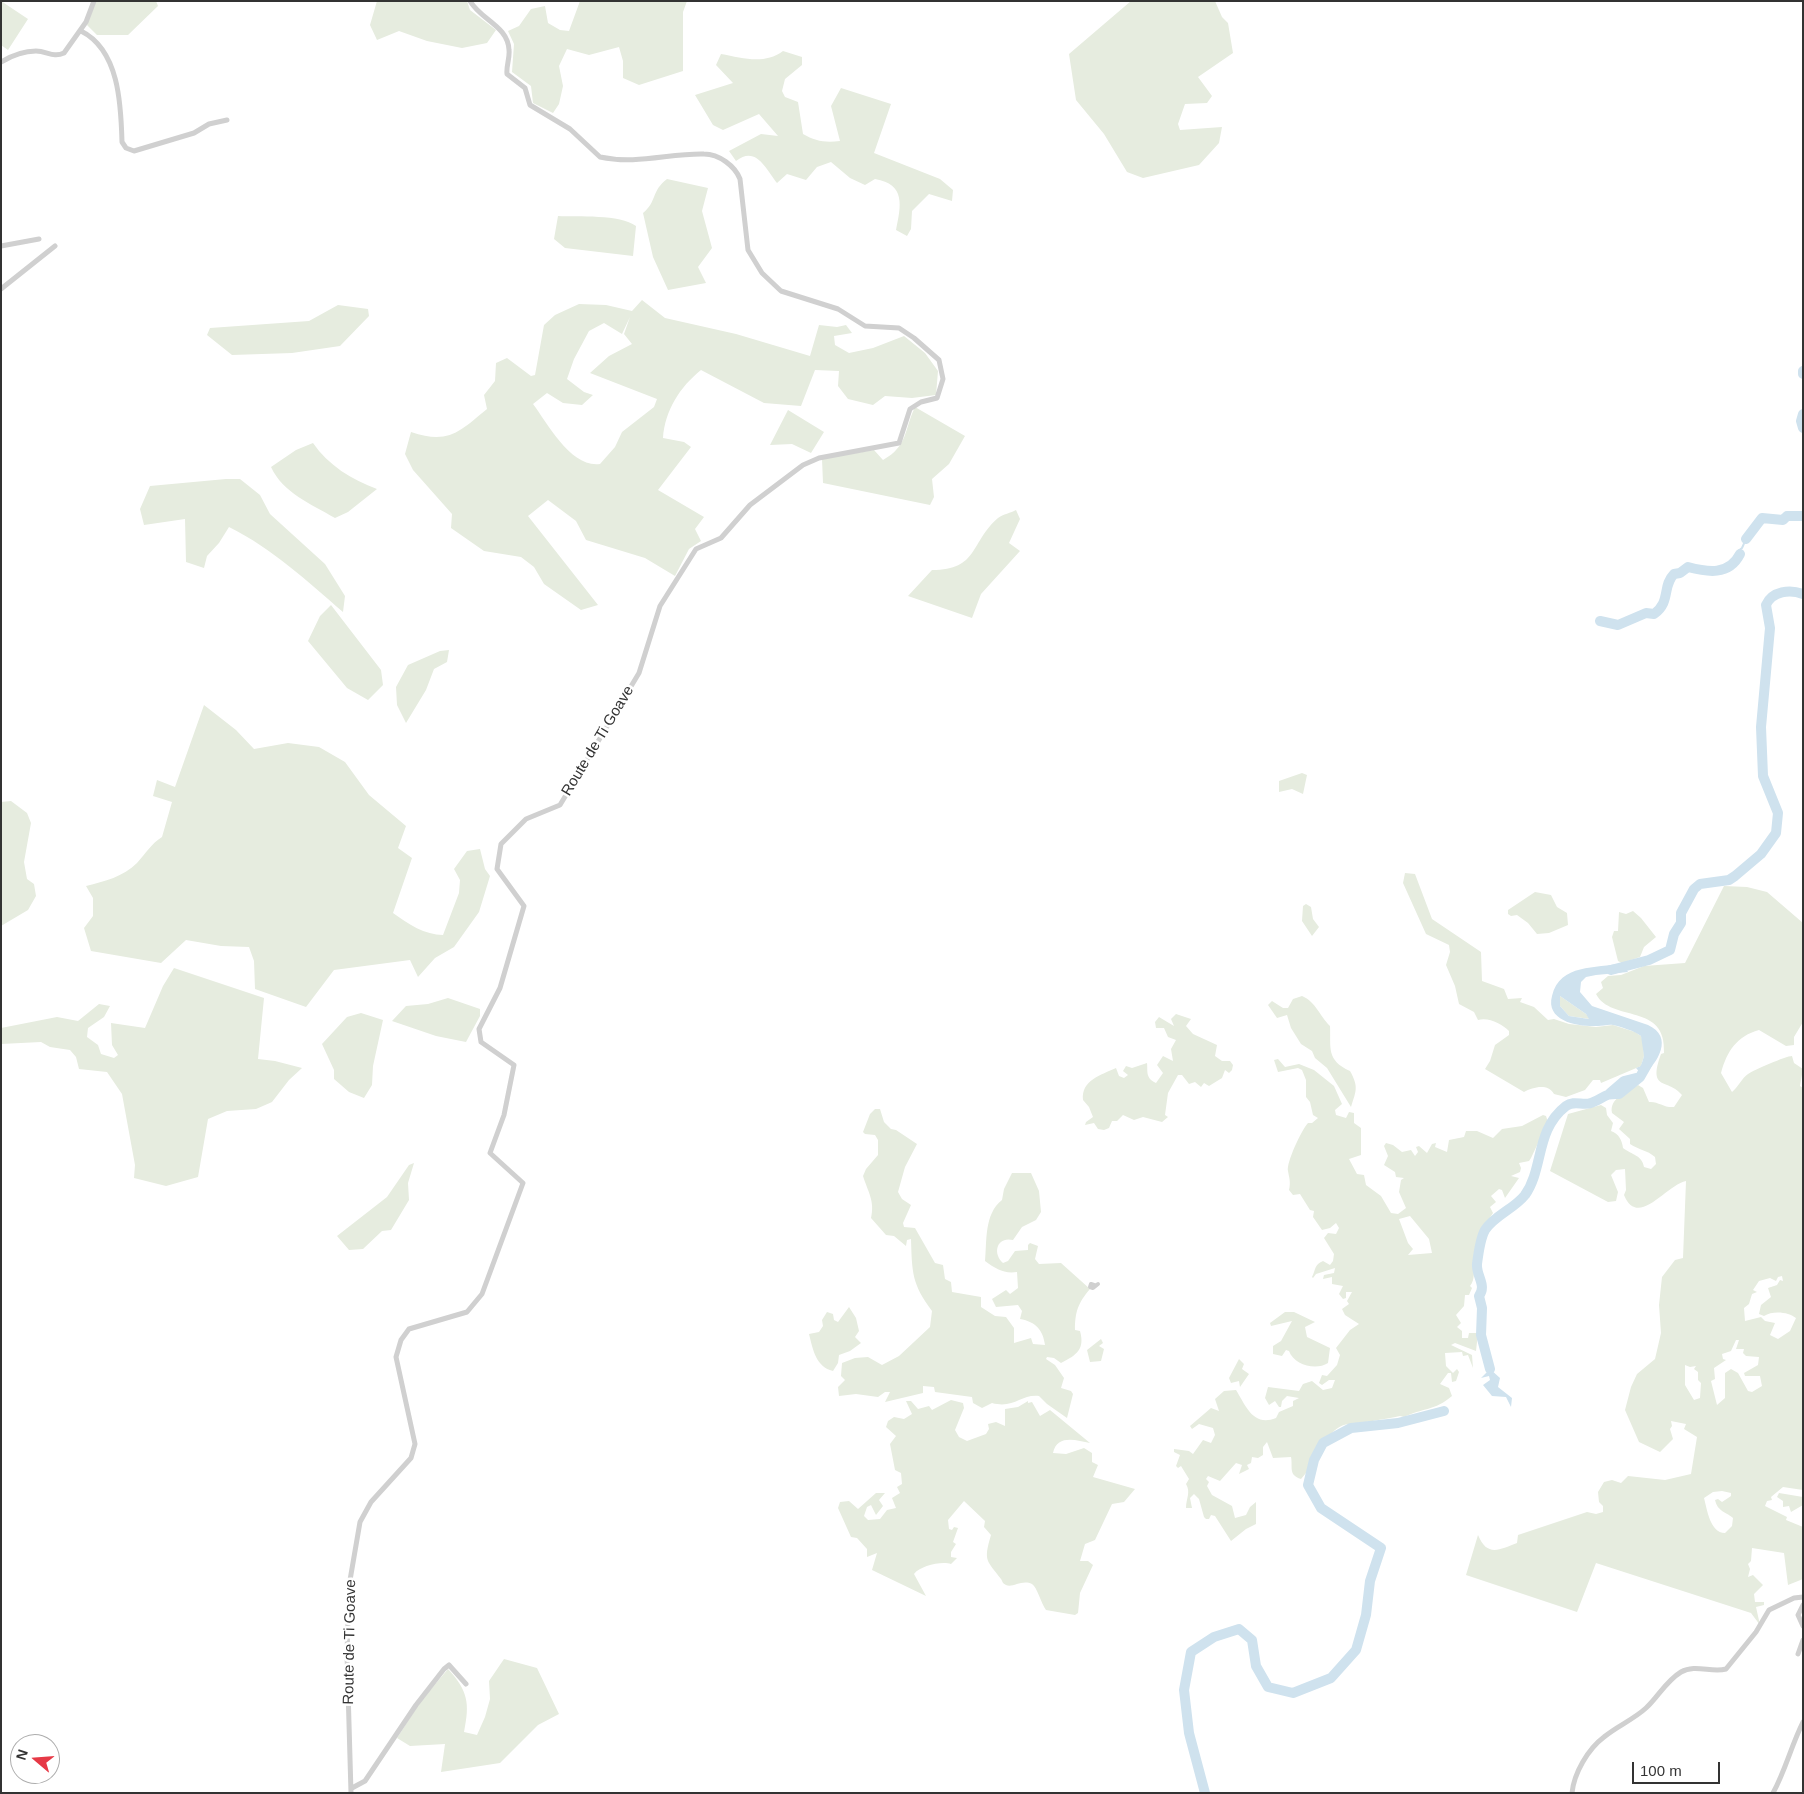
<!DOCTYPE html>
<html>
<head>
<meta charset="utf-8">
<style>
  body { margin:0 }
  #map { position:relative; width:1804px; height:1794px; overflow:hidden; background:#fff; font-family:Arial,sans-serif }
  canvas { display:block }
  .frame { position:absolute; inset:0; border:2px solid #333; pointer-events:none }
  .north { position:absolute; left:10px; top:1734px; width:50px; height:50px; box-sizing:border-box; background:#fff; border:1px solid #adadad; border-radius:50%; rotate:288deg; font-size:14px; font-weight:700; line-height:20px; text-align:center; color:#333 }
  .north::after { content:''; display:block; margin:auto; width:18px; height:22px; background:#e63946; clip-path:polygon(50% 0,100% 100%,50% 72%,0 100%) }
  .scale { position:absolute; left:1632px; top:1762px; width:88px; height:22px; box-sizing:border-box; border:2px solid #333; border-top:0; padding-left:6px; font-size:15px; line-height:18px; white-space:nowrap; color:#333; -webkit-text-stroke:4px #fff; paint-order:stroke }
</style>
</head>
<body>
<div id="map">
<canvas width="1804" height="1794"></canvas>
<div class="frame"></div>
<div class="north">N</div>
<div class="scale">100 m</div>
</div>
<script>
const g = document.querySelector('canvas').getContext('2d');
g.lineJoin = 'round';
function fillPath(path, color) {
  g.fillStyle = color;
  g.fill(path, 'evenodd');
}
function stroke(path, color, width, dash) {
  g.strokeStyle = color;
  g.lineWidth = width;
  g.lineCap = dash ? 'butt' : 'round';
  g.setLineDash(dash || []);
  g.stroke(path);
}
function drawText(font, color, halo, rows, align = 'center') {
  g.font = font + ' Arial,sans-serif';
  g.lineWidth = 5;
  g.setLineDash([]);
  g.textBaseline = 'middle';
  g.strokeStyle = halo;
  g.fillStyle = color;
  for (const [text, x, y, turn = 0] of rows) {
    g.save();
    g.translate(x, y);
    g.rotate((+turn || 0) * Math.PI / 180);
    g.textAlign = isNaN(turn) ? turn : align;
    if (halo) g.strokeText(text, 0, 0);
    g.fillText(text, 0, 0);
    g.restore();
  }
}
const green = new Path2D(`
  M1,1L28,19L8,50L1,45Z
  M94,1H156L158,6L128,35H97L87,25Z
  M377,1H467L470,10L496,30L487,43L462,48L427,41L399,31L377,40L370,25Z
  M580,1H687L683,12V71L639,85L623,78V61L619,47L589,55L567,49L559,66L563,86L559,104L553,113L533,103L531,86L512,72L514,44L508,31L519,26L531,9L545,6L548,23L560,30L569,31Z
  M1131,1H1215L1222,17L1228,23L1233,53L1198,77L1212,96L1207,103L1185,104L1178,124L1180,130L1222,127L1219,143L1199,165L1143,178L1127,172L1104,134L1076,100L1069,54Z
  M783,51L802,57V65L785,79L782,91L785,97L798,102L803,134C815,141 825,143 840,141L831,106L841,88L891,104L874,153L940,179L953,190L952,201L929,194L912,211L911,229L907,236L896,230C901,206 906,184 875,179L865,185L850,178L831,162L817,167L806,180L787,174L777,183C766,169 756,145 736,161L729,151L761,134L778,136L759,114L723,130L713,125L695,95L733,83L716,65L721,54C743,58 764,65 783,51Z
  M667,179L708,188L702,211L712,248L698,267L706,283L668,290L653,257L643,213C657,202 651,191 667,179Z
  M558,216C578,217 620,214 636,226L633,256L565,248L554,239Z
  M642,300L665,318L736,334L810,356L819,325L837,327L846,325L852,333L834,336L835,345L849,353L873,348L904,336L925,353L938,371L936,395L912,398L885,396L873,405L848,399L838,386L839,371L815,370L801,406L764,403L701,370C680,387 665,410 663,438L684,442L691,447L658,490L704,517L695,529L701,541L689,549L675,576L645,558L586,540L576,521L548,500L528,516L598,605L581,610L544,584L534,567L521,557L484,551L451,528L452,514L413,470L405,454L411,432C449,445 460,431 487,409L484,395L495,381L496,363L507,358L531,376L535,375L544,325L555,315L579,304L606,305L632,311ZM630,317L624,334L632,344L609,356L590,373L657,399L654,407L622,432L615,447L600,464C571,468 548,424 533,404L547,393L563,403L582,405L593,395L584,392L567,379L574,359L589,331L604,323L622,334Z
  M338,305L368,309L369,316L340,346L292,353L232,355L207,335L210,328L309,321Z
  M915,407L965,436L949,464L932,479L934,497L930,505L823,483L822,459L874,450L883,460C908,446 904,430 915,407Z
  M788,410L824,432L811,453L792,444L770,445Z
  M313,443C328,465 352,480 377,489L348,512L335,518C311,504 283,493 271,467L296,450Z
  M226,479H240L260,495L270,514L325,564L345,596L343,612C307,581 273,549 229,527L219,543L207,556L204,568L186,562L185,519L144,525L140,509L150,486Z
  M1016,510L1020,519L1009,543L1020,551L981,594L972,618L908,596L932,570C979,570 970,542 998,518C1003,514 1011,513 1016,510Z
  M331,605L381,670L383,685L368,700L347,688L308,641L320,616Z
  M449,650L447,662L434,669L426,690L406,723L397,705L396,687L408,665L440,651Z
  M204,705L236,730L254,749L288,743L319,747L345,762L369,795L406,826L398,848L412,858L393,913C408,924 425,935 443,935L459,893L460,880L454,869L467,851L480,849L485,869L490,876L479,912L454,947L435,958L418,977L410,960L334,970L306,1007L255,989L254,961L249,947L221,946L186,940L161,963L91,951L84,928L93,916V898L86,886C105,881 123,877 137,863C146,853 151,844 162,837L172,802L153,796L157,780L175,787Z
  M1302,773L1307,775L1303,794L1292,789L1279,792V781Z
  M11,801L27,813L31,823L24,862L27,879L34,884L36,896L28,910L1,926V802Z
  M1405,873L1415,874L1432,919L1481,952L1482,981L1504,989L1508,999L1522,998L1520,1002L1534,1007L1548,1020L1554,1019L1569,1024L1596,1027L1613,1025L1635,1032L1641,1036L1643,1042L1644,1056L1641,1066L1601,1083L1600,1080H1593L1585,1090L1566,1097L1554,1094C1548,1083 1533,1087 1524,1092L1485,1069L1490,1061L1495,1045L1509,1035V1031C1502,1024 1489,1017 1478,1020L1474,1012L1459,1004L1455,986L1446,965L1450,952L1449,945L1426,934L1403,883Z
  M1724,886L1747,887L1767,892L1803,923V1022L1794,1037V1045L1786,1046L1759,1030C1737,1036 1727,1051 1721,1073L1732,1092C1738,1087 1742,1078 1748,1074C1754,1070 1786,1056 1792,1056L1794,1063L1803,1069L1800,1086L1803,1088V1490L1783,1487L1771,1497L1772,1500L1767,1501L1765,1506L1787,1517L1786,1520L1803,1527V1579L1788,1585L1784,1553L1752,1548L1751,1561L1748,1564L1750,1569L1748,1577L1753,1575L1763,1585L1754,1594L1755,1602H1764V1605L1756,1607L1760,1625L1751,1613L1596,1563L1577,1612L1466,1575L1478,1535C1487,1557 1499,1550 1517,1543L1518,1535L1587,1512L1596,1514L1603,1512V1506L1599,1502L1598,1492L1604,1482L1612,1480L1621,1483L1628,1476L1665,1480L1691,1474L1697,1437L1684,1429L1686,1424L1671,1421L1672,1426L1670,1429L1673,1439L1660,1452L1639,1442L1625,1410L1631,1387L1637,1374L1655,1359L1661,1333L1659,1305L1662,1277L1675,1260L1683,1258L1686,1181C1666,1185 1638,1229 1624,1195L1626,1190L1625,1169L1616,1170L1611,1175L1618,1192L1616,1201L1608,1202L1550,1171L1568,1114L1601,1105L1606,1108L1607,1115L1613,1123L1611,1131C1619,1134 1622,1140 1623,1148C1632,1155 1642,1155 1644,1167L1651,1169L1656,1164L1655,1157C1647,1150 1639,1150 1630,1144V1139L1619,1129L1624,1122L1612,1113C1609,1098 1627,1092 1638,1085L1643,1088L1649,1102C1658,1101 1664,1108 1674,1107L1682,1095C1669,1078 1647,1092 1661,1054L1664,1053C1667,1002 1611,1023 1596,994L1603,988L1601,982L1608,976L1621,975L1644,966L1685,963ZM1782,1276L1783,1281L1780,1280L1777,1285L1768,1288L1771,1297L1761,1305L1759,1314L1764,1316C1773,1310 1789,1312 1796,1318L1790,1331L1778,1339L1770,1335L1775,1323L1765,1321L1761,1317L1745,1321L1744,1308L1749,1304L1752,1294L1757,1292L1753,1290L1759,1281L1770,1278L1776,1281L1778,1277ZM1736,1340H1739L1736,1349H1744L1743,1353L1746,1356L1759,1357L1758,1365L1744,1373L1745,1376H1760L1762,1386L1752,1392L1748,1391L1738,1373L1731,1369L1725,1373V1398L1717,1405L1711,1381L1715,1379L1714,1368L1726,1360L1723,1359L1722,1354L1731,1351ZM1685,1365L1690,1367L1696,1366L1694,1369L1698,1372V1380L1701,1383L1700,1398L1694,1400L1685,1385ZM1722,1491L1731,1493V1496L1722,1502L1718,1499L1715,1500C1718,1512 1725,1511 1733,1518L1732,1526L1725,1533C1710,1533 1707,1509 1704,1498L1713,1492Z
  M1535,892L1551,895L1557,907L1567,913L1568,925L1549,933L1537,934L1528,923L1517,915L1511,916L1508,914V910Z
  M1306,904L1311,907L1313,919L1319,927L1312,936L1302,921L1303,906Z
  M1633,911L1641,918L1656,937L1644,947L1640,957L1622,963L1618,961L1612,937L1614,931H1618L1619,912L1626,914Z
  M174,968L264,998L258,1059L275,1061L302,1068L289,1080L272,1102L256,1109L227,1111L208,1119L198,1177L166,1186L134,1178L135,1165L122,1094L107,1072L79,1069L76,1057L70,1050L50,1047L41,1042L1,1044V1028L57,1017L78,1021L99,1004L110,1006L104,1017L88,1028L87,1037L98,1045L101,1054L114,1058L118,1055L112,1045L111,1023L145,1028L163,986Z
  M1302,996C1316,1002 1319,1015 1330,1026C1331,1048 1326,1060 1350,1071C1359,1087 1356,1091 1351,1107L1327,1068L1315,1058L1312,1051L1301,1044L1291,1028L1287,1015L1277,1018L1268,1005L1272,1001L1283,1008H1288L1293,999Z
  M1560,996L1586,1014L1590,1019L1569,1016L1560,1006Z
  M448,998L480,1009V1016L466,1042L436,1036L392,1021L406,1006L428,1004Z
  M361,1013L383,1020L373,1066L372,1085L364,1098L349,1092L334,1079V1070L322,1044L347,1017Z
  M1176,1014L1191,1019L1186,1026L1193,1034L1217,1045L1215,1056L1222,1061H1230L1233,1065L1232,1070L1229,1073L1225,1070L1222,1078L1209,1086L1204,1083L1201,1087L1195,1082L1189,1084L1182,1075H1178L1168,1093L1165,1115L1168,1117L1162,1122L1143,1117L1134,1120L1123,1115L1117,1121H1112L1109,1128L1104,1130L1098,1129L1094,1123L1085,1125L1086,1122L1093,1117L1089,1107L1083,1100C1081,1080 1101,1075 1116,1068L1119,1076L1124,1078L1128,1075L1123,1071L1126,1066L1132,1068L1147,1063C1148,1071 1145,1078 1156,1083L1163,1073L1157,1065L1163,1056L1173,1061L1171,1049L1176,1040L1168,1037L1164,1028H1156L1155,1022L1159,1017L1174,1026L1171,1019Z
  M1278,1059L1285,1067L1299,1064L1314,1070L1334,1086L1342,1104L1335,1110L1336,1115L1346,1118L1349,1112L1354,1113V1123L1361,1128V1155L1349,1159L1357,1174L1364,1175L1366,1185L1381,1196L1391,1213L1398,1214L1406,1208L1399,1192L1401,1180L1404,1178L1396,1177L1395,1172L1384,1165L1388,1156L1384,1146L1386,1143L1393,1145L1402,1152L1411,1150L1415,1156L1418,1152L1416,1147L1419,1146L1427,1153L1432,1144L1436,1143L1435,1147L1447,1152L1449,1140L1464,1137L1466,1131H1477L1493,1138L1502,1129L1522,1126L1543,1115L1546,1116L1548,1122L1531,1158L1529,1161L1519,1163L1521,1168L1520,1172L1511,1176L1519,1178L1505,1198L1502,1190L1499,1189L1491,1196L1496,1202L1490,1207L1493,1213C1484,1226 1476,1244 1474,1260C1473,1269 1476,1279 1470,1286L1472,1288L1469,1295H1465L1464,1306L1456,1315L1461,1323L1457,1327L1462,1331V1338H1468L1469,1333H1478L1476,1351L1455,1343L1451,1345L1472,1355L1473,1368L1468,1355L1463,1356L1462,1352L1445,1353L1446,1366L1453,1373L1457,1369L1459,1372L1456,1381L1452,1382L1451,1373H1448L1440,1384L1449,1388L1452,1396C1435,1411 1422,1408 1404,1417L1400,1416C1385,1420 1362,1421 1351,1426L1349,1424C1330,1426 1323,1447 1315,1462L1311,1465L1310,1468L1314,1470L1313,1474L1306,1473L1301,1479C1288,1475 1293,1467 1291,1457L1273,1458L1267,1442L1263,1447V1455L1258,1458L1252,1457L1251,1463L1247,1465L1249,1469L1239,1474L1242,1465L1236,1463L1220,1481L1208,1476L1206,1479L1209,1482L1207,1486L1212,1495L1232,1506L1235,1518L1246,1515L1250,1507L1256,1502V1524L1246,1529L1231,1541L1215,1516L1211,1515L1209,1519H1206L1204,1517L1199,1499L1194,1494L1190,1498L1192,1508H1186C1186,1499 1191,1492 1186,1484L1189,1479L1181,1466L1178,1468L1176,1466L1180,1455L1174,1452V1449L1189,1451L1193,1454L1203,1440L1211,1443L1215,1435L1213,1428L1199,1424L1192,1429L1190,1426L1211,1408L1219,1411L1215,1399L1224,1391L1236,1390C1246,1406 1253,1427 1276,1418L1279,1412L1293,1406V1401L1299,1398L1287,1396L1282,1401L1281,1407H1279L1275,1401L1269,1405L1265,1398L1268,1387L1299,1391L1303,1384L1312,1381L1323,1390L1332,1388L1335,1380H1329L1322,1385L1319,1383L1322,1375L1327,1376L1337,1365L1340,1355L1336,1348L1350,1330L1359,1324L1345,1315L1342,1309L1349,1304L1347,1301L1352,1292H1346V1298L1343,1299L1339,1294L1343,1286L1332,1284V1277L1323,1279L1324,1275L1334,1273L1335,1268L1316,1274L1313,1278L1312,1277C1316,1269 1314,1265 1323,1261L1330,1265L1333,1261L1334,1254L1324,1238L1328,1233L1336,1234L1339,1228L1336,1223L1330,1228L1322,1230L1313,1217L1314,1211L1310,1210L1300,1194L1293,1195L1289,1190C1291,1182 1289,1177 1288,1171C1286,1163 1302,1129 1308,1123H1312L1318,1118L1313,1115L1310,1102L1306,1097V1080L1302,1070L1298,1068L1278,1072L1274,1060ZM1410,1216L1429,1239L1432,1253L1408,1255L1413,1249L1408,1243L1399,1219Z
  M875,1109H880L884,1122L891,1129L896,1130L917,1144L905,1167L898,1192L902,1199L911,1205L903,1223L904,1227L915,1228L935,1263L943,1265L945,1279L951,1282L952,1292L981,1297V1307L995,1316L1006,1317L1014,1328V1343L1031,1338L1033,1344L1045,1345C1043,1330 1036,1322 1020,1319L1022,1311L1018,1305L996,1307L992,1299L1006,1290L1010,1294L1018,1288L1017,1272C1004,1274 996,1269 985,1261C987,1241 984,1214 1002,1200L1004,1189L1012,1173H1031L1039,1191L1041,1212L1036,1220L1022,1227L1013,1240C997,1236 992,1253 1003,1263L1008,1261L1015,1251L1028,1250V1245L1030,1243L1038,1246L1035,1259L1039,1264L1061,1263L1090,1289C1078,1303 1075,1312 1075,1330L1080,1331C1085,1349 1077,1355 1061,1363L1054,1358L1047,1357L1046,1359L1055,1365L1064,1378L1061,1388L1071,1391L1073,1394L1067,1418L1047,1404L1039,1396C1021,1394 1014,1409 992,1403L982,1408L973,1403L972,1397L935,1392L934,1387L923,1386V1393L885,1402L890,1392H885L878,1397L856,1394L839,1396L838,1387L845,1380L841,1376L842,1363L855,1358L868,1357L882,1365L899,1356L930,1327L932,1311C912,1284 912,1273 911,1239L907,1240L906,1246L894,1236L886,1235L871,1218C875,1201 868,1192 863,1176L866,1169L878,1155V1140L875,1135L865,1134L863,1132L870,1114Z
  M414,1163L408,1183L409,1200L391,1230L382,1231L363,1249L349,1250L337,1236L387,1197L409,1165Z
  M849,1307L856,1318L859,1331L855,1337L861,1343L850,1351L839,1355L838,1363L833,1371C816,1367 813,1350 809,1334L819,1332L823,1326L822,1320L827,1312L833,1314L834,1320L838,1322Z
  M1285,1312H1294L1315,1322L1305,1327L1307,1337L1330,1348L1328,1363C1316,1371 1294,1365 1289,1351L1286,1350L1282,1356L1273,1354V1346L1281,1341L1292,1321L1271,1326L1270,1323Z
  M1101,1339L1103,1343L1099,1346L1104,1349L1101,1361L1090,1362L1087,1350Z
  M1239,1359L1244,1364L1242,1369L1249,1374L1240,1387L1239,1381L1231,1383L1229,1378Z
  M951,1400L963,1403L964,1408L955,1430L959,1437L967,1441L986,1434L989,1429L988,1424L996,1422L1005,1426V1409L1018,1407L1028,1401V1403L1032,1402L1040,1416L1050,1410L1090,1443C1076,1440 1057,1434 1053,1453L1066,1454L1084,1448L1092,1453V1462L1098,1465L1093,1477L1135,1489L1124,1502L1112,1504L1095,1540L1085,1544L1080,1561H1088L1093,1565L1080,1593L1078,1613L1075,1615L1046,1610C1041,1603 1037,1587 1032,1584C1022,1579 1013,1588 1006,1585C1002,1583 1003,1582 1001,1579C987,1560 983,1562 991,1535L984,1527L985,1521L964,1501L948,1520L949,1529L952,1530L954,1527L958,1528L953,1542L956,1544L951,1552V1557L957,1558L951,1564C941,1561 920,1566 914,1574L926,1596L872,1570L877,1553L867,1557V1549L857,1538L851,1537L838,1508L840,1502L849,1501L858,1509L876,1493H885L879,1500L883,1506L876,1515L871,1505L867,1507L864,1516L868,1520L880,1519L887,1510L896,1508L892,1498L900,1493L897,1487L902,1484L901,1473L895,1470L890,1444L896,1436L886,1427L888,1421L894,1417L904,1419L912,1414L906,1401H911L918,1409L929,1406L932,1410Z
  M1779,1493L1803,1497V1505L1791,1512L1789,1506L1783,1507V1501L1777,1497Z
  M504,1659L537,1668L559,1714L538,1725L500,1763L441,1772L445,1744L410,1746L397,1738L421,1701L448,1669C468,1691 470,1703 464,1732L477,1735L485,1717L490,1699L489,1681Z`);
const water = new Path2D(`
  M1622,963L1628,972L1596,975L1586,977L1581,982L1580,992L1592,1006L1648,1025C1674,1037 1658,1062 1643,1076L1636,1068L1641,1066L1644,1056L1641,1036C1635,1031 1621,1027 1613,1025C1609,1024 1602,1026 1598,1026C1580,1027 1545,1022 1552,996C1560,963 1596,969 1622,963ZM1560,996L1586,1014L1589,1019L1569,1016L1560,1006Z
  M1490,1369L1500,1378L1498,1387L1512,1398L1511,1407L1506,1397L1492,1396L1483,1385L1490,1380L1489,1376L1481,1378Z`);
const stream = new Path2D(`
  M1740,554L1738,551L1742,548L1746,539`);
const river = new Path2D(`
  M1803,371V374
  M1803,414L1801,421L1803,428
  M1746,539L1762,518L1783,520L1787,516H1803
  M1600,621L1618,625L1646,613L1654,614C1671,602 1662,586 1674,574L1680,573L1688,567C1707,572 1729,576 1740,554
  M1611,970L1649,960L1670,950L1674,934L1681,923V913L1694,889L1700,884L1729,880L1735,876L1761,854L1776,833L1778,813L1763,776L1761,727L1770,628L1766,605C1772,591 1790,589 1803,594
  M1610,1093L1624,1081L1636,1078
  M1490,1369L1481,1335L1482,1308L1479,1296C1487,1285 1476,1276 1477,1264C1478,1256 1481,1237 1485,1230C1495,1215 1514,1209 1525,1195C1544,1168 1535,1130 1566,1106C1574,1100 1583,1106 1591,1103C1604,1099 1603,1093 1619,1094L1640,1077L1648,1063
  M1205,1793L1189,1733L1184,1690L1191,1652L1214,1637L1239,1629L1252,1640L1256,1666L1268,1687L1293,1693L1331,1678L1356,1650L1366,1615L1370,1581L1381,1548L1321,1508L1308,1485L1314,1460L1323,1443L1351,1428L1398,1423L1444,1411`);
const pedestrian = new Path2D(`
  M1094,1285L1091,1284L1090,1287L1093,1288L1098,1284`);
const minor = new Path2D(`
  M81,31C119,50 121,104 122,142L126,148L134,151L194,133L209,124L227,120
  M1,62C11,56 25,51 36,51C47,51 53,58 64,53L86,22L94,1
  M1,246L39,239
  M1,289L55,246
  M1803,1605L1798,1615L1803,1626
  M1798,1654L1803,1640
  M352,1788L365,1781L416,1705L444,1669L449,1665L466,1684
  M351,1793L347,1654L349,1586L360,1522L371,1502L411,1458L415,1444L396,1357L401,1340L409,1329L467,1312L482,1294L523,1183L490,1153L504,1115L514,1065L481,1042L479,1029L500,988L524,906L497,869L501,844L526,819L560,805L639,673L660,606L696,549L721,538L750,505L803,465L819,458L899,443L910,409L921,402L937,398L943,379L939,360L914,338L899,328L865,326L838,309L781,291L762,273L748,250L740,179C735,166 719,154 704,154C670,153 637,165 600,157L570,129L530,105L525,88L507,74C506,66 510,58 509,50C508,26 481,20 470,1
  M1572,1793C1574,1773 1588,1749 1604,1737C1617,1726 1633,1720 1646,1708C1658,1697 1666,1681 1681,1672C1695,1664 1712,1673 1726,1669L1756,1632L1769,1610L1794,1598L1803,1597
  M1773,1793C1786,1769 1791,1746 1803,1722`);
const streetNames = [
  ["Route de Ti Goave",598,741,-59],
  ["Route de Ti Goave",350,1642,-89]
];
fillPath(green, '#e6ecdf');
fillPath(water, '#cfe2ee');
stroke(stream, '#cfe2ee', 2);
stroke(river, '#cfe2ee', 10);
stroke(pedestrian, '#d0d0d0', 4);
stroke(minor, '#d0d0d0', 5);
drawText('15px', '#333', '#fff', streetNames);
</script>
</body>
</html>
